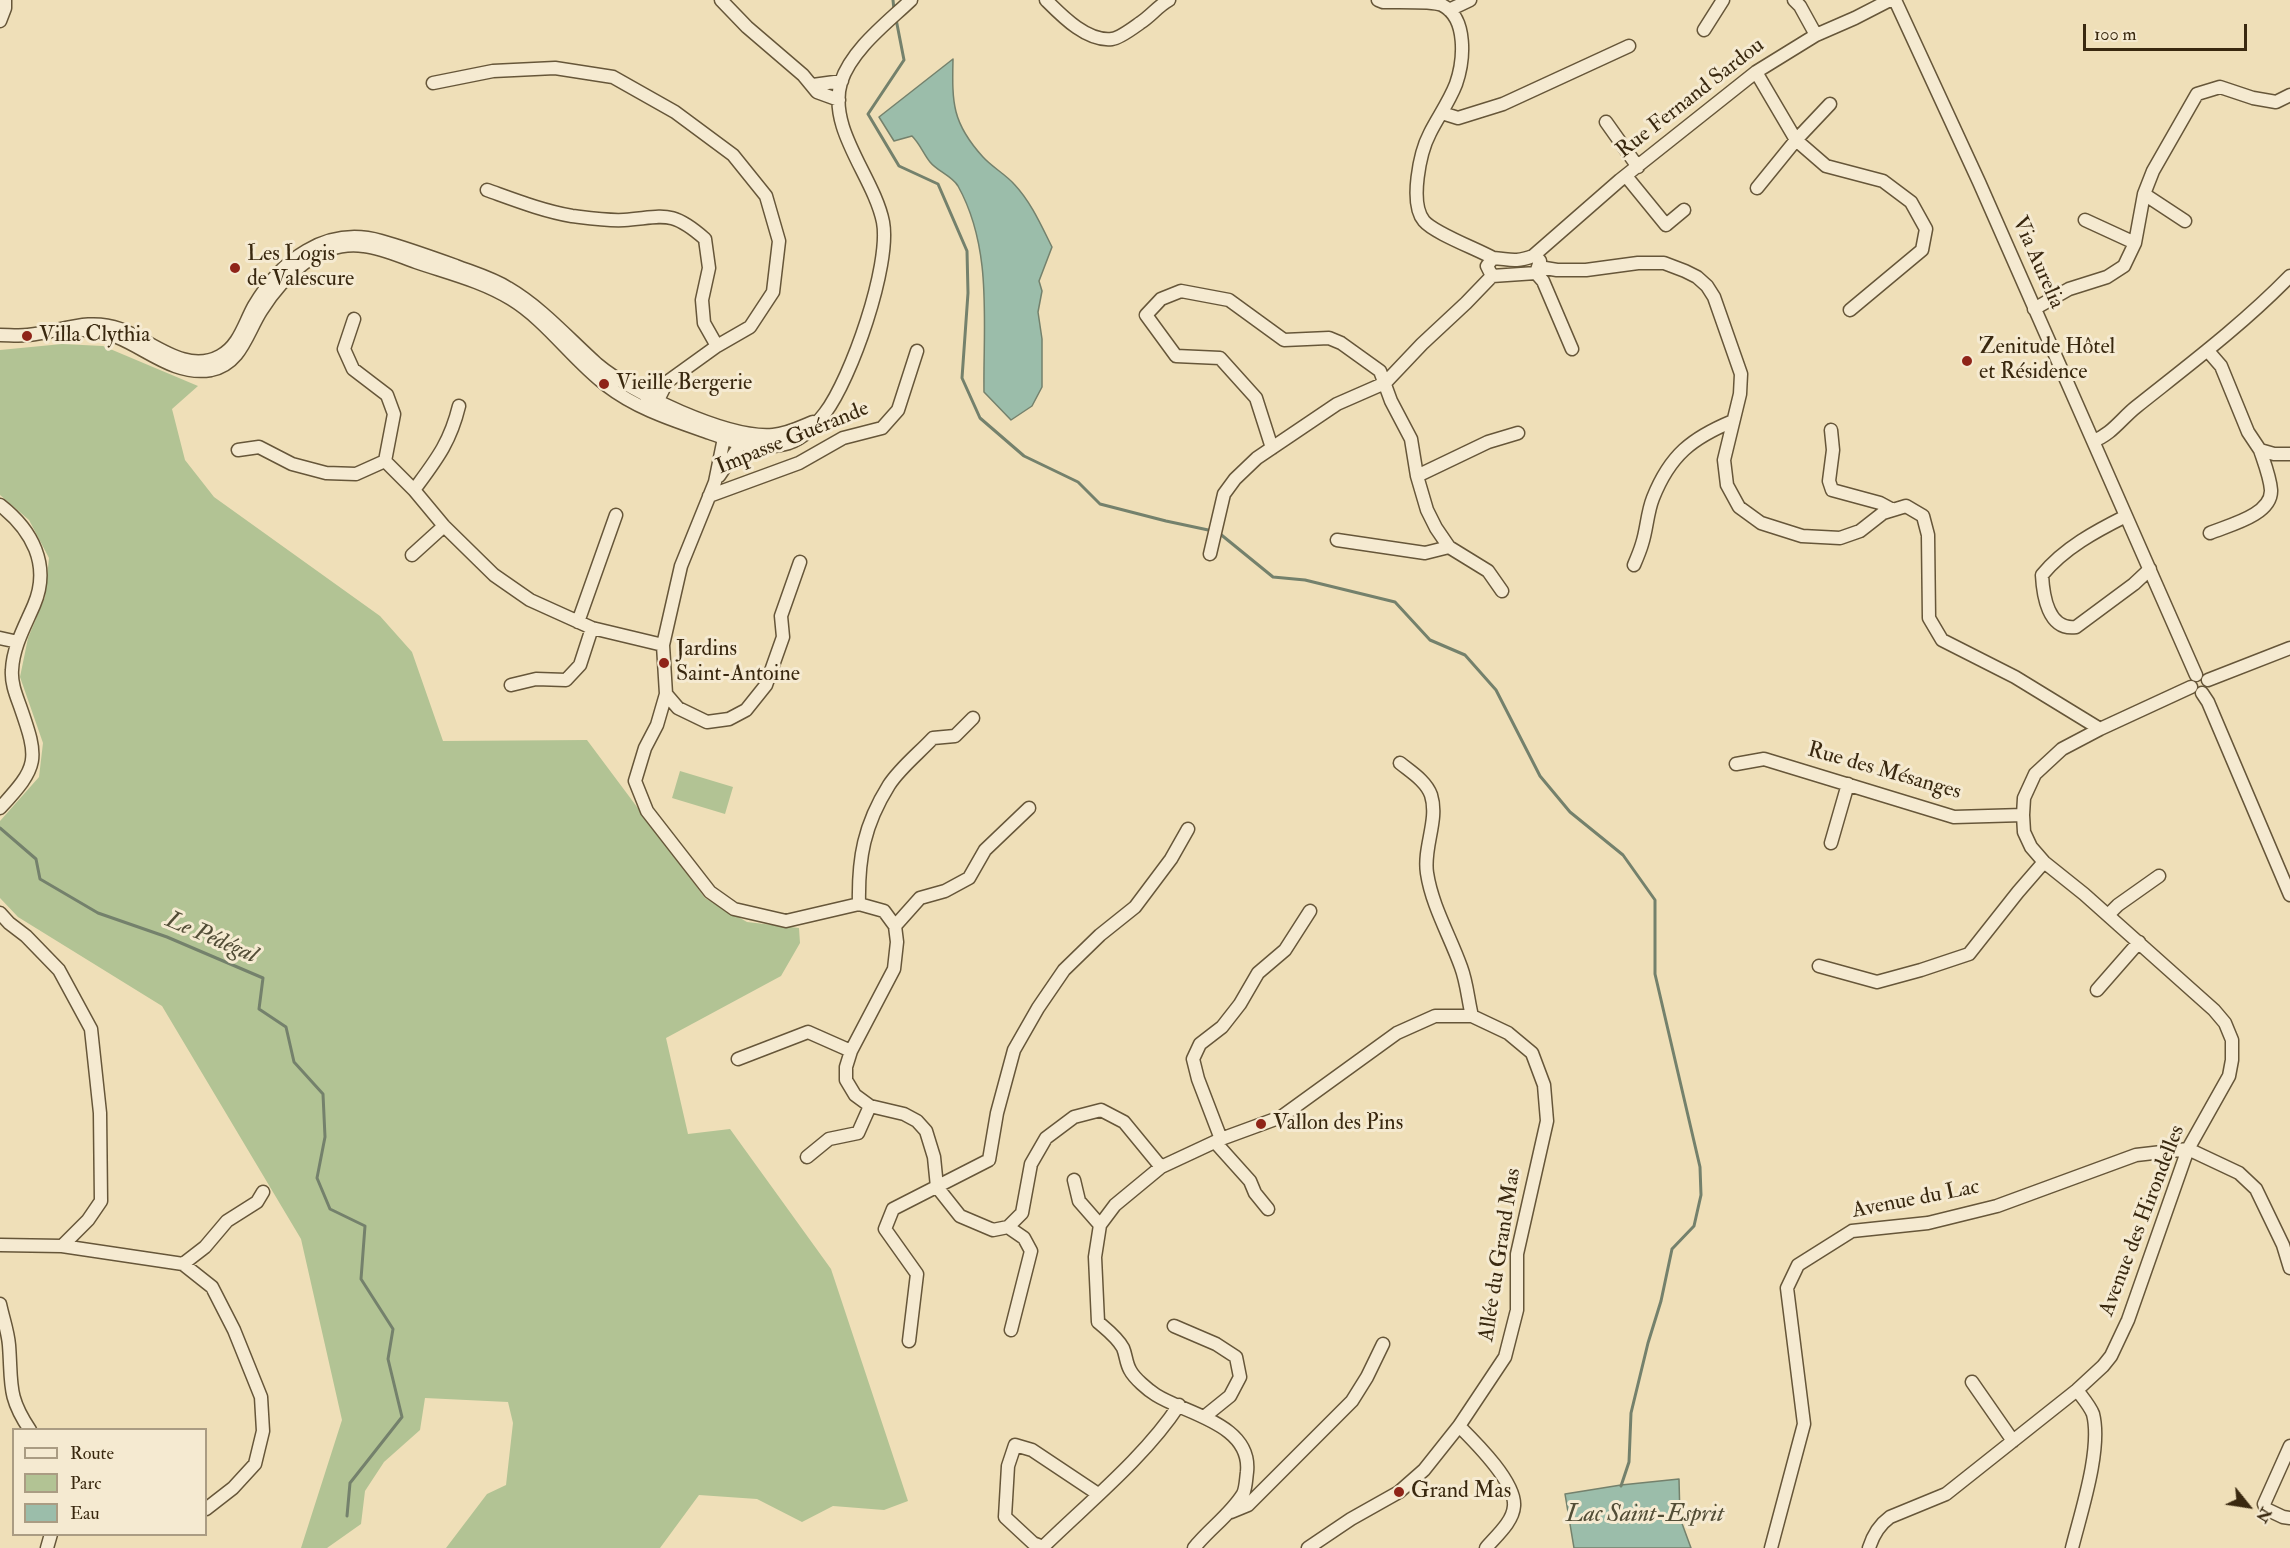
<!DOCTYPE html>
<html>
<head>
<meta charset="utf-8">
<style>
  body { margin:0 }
  #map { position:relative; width:2290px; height:1548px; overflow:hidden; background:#efdfb8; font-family:"IM FELL Double Pica",serif }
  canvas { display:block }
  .legend { position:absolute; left:12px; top:1428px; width:195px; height:108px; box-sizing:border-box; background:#f5ead1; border:2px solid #aa9c83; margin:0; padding:8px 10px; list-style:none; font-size:18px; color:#39280f }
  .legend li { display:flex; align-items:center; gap:12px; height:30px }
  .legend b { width:30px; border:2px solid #aa9c83 }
  .north { position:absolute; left:2218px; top:1476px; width:60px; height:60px; -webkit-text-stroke:4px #f5ead1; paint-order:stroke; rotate:120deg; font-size:16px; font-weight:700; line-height:24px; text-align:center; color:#39280f }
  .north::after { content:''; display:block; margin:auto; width:21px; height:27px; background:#39280f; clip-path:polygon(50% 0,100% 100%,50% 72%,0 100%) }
  .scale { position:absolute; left:2083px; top:24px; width:164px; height:27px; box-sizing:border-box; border:3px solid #39280f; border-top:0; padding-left:8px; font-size:18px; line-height:21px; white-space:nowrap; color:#39280f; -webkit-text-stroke:4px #f5ead1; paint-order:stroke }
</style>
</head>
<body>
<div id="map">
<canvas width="2290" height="1548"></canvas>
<ul class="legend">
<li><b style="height:8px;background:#f5ead1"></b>Route</li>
<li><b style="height:16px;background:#b2c394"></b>Parc</li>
<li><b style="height:16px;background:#9bbdaa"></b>Eau</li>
</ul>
<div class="north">N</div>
<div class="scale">100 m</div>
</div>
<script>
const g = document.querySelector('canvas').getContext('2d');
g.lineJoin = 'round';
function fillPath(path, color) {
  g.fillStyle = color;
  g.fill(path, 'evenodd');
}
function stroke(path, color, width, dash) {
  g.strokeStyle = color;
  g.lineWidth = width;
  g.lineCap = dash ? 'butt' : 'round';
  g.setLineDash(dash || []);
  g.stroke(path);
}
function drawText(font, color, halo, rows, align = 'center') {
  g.font = font + ' "IM FELL Double Pica",serif';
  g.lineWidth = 6;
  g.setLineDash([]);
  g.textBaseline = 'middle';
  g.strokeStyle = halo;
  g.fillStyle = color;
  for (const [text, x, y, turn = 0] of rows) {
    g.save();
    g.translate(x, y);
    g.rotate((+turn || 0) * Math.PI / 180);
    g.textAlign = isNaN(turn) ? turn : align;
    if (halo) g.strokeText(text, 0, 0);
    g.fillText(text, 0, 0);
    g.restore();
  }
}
const green = new Path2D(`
  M62,344L103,346L198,386L172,409L185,460L214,497L380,616L412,652L443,741L587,740L705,898L747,922L799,928L800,943L781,976L666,1038L688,1134L730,1129L831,1269L908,1501L884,1510L833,1506L802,1522L757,1499L699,1495L660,1548H446L487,1494L506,1485L513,1423L508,1402L425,1398L420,1430L384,1462L365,1491L361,1524L327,1548H301L342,1420L301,1239L162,1006L18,917L0,898V821L39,777L43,743L20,677L28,638L45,597L49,558L29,520L0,495V350Z
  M680,771L733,787L725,814L672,798Z`);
const water = new Path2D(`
  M953,59C952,103 952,123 983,157C992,167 1005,174 1014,184C1031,202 1041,225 1052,247L1039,281L1042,291L1038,312L1042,339V387L1032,406L1011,420L984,392C983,323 993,249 958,186C952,176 937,171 930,162C923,153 920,144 912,136L894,141L879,117Z
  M1679,1479L1680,1518L1691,1548H1574L1565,1494L1621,1485Z`);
const stream = new Path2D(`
  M893,0L894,10
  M896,19L904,60L868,114L899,166L938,184L967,251L968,293L962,378L980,418L1024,456L1078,482L1100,504L1166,521L1213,531
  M1219,533L1273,577L1305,580L1395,602L1430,640L1465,655L1496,690L1540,776L1570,812L1623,855L1655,900V974L1700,1167L1701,1195L1694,1226L1672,1249L1661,1301L1648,1343L1631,1413L1629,1462L1621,1486
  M0,828L36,859L40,879L98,913L167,937L263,978L259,1009L286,1027L294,1062L323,1094L325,1137L317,1178L330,1209L365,1226L361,1279L393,1329L388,1359L402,1417L350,1483L347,1516`);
const minor = new Path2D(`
  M721,0L747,27L803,75L817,92L839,100
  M1046,0C1062,16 1087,42 1112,39C1120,38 1133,28 1140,23C1151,16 1158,6 1169,0
  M1378,0L1383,2C1394,2 1434,1 1442,5C1468,18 1464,61 1456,84C1449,102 1438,117 1430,133C1420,152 1409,203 1424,221C1434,233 1477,249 1493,258
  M1794,0L1800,6L1816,35
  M1895,0L1979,182L2196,675
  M1449,10L1470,0
  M0,21L5,8V0
  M1704,30L1723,0
  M1756,72L1796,140L1826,166L1883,181L1911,202L1926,229L1922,250L1850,310
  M433,83L493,71L555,68L613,77L675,112L733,155L766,196L779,241L773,292L750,327L717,346L667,382
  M813,85L842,81
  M1442,113L1458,118L1503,104L1629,46
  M1606,122L1638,167
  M1626,176L1666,225L1684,210
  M1757,188L1796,140L1830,104
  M487,190C515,200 543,211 572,216C588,218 608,221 624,220C664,217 671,209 705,239L709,268L702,300L704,323L717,346
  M2144,194L2185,221
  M2085,220L2135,243
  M1533,256L1620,180L1756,72L1816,35L1855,18L1890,0
  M1533,256H1536L1540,261L1536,273L1492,276L1487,266L1493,258C1510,259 1514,263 1533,256Z
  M1539,267L1557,270H1586L1638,263H1664L1685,271L1697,277L1707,286L1714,297L1741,374L1740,394L1724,460L1727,485L1739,507L1761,523L1802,536L1840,538L1860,531L1883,513L1906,506L1923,516L1928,535L1929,618L1942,640L2015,677L2100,729
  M1536,273L1543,281L1572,349
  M2034,309L2069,289L2107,277L2124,266L2135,243L2144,194L2153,171L2197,94L2220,87L2253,98L2276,102L2290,95
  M354,319L344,349L353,369L387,395L394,414L385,461
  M70,328C85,331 103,331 117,337C147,349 175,376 211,370C241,364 247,333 261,311C282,277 321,239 364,246C382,248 399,256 416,262C448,273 482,281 511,299C547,321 572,359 606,385C637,409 673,420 710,433C722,437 735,443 748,445C761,447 776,447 789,443C804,438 815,426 825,413C851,379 891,265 883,222C874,177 827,129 841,82C852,49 887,23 911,0
  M0,335C9,335 19,336 28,335C61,332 87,317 120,329C151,340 185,375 220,356C239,346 244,324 254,306C280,261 326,225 381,241C406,248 431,257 456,266C474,273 492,278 508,288C542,308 568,338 597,364C631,393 728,439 773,435C787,434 801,427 813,422
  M2208,351L2221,366L2248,432L2260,450L2274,454H2290
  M648,402L646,396L667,382L657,402L651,403
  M1831,430L1833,450L1829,481L1832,490L1880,503L1893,510
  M724,438L715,482L681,566L663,645L666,694L657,725L645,748L635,781L647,811L710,892L734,909L786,921L859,904L884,911L895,926L897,942L894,969L851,1051L846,1067V1080L855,1095L870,1106L904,1114L917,1121L926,1131L934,1157L937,1187L960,1216L993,1230L1008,1227L1022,1213L1031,1164L1046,1138L1074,1117L1101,1110L1124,1122L1161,1167
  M2093,441C2111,435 2122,418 2136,407C2190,364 2242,325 2290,276
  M1272,448L1256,398L1220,358L1176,356L1146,315L1161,299L1181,291L1229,300L1284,340L1329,338L1341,343L1380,371L1391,401L1411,439L1417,476L1427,510L1436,528L1449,547L1488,571L1502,591
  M238,450L259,447L292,464L326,473L356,474L385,461
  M385,461L414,490L444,526L494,575L530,600L592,628L663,645
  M719,476L738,448L740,443L738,437
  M1417,476L1488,442L1518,433
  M414,490C436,460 450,443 459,406
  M709,496L799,463L843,438L882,428L898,410L917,351
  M0,505C32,530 51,565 34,605C25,626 13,647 12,670C11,683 16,695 20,706C39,760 39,766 0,808
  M2126,516C2096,531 2064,548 2042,575C2043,595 2048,631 2076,627L2134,584L2150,569
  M2210,533C2229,525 2272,515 2271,490C2270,477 2264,462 2260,450
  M1337,540L1425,553L1449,547
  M1210,554L1224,494L1235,479L1257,458L1337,404L1385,383L1422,344L1466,303L1492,276
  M412,555L444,526
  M1634,565C1637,558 1640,551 1642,544C1647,529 1647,513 1653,498C1670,455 1692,438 1733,421
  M578,622L616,515
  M0,638L18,642
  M2208,680L2290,648
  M511,685L536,679L566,680L580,665L592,628
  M2202,693L2208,702L2290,895
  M666,694L678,708L707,722L729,719L746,710L766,685L783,637L781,616L800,562
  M1400,763C1411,772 1426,781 1431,795C1439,820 1423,847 1427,873C1432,906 1450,936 1461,967C1467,983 1468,1000 1472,1016
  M1736,764L1764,759L1954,817L2023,815
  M1831,843L1848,784
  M859,904C858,858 864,825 889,785C900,768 919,753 933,738L955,736L973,718
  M0,913L9,923L26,936L59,970L91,1029L100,1113L101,1201L88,1220L62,1246
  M2108,915L2118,905L2159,876
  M895,926L920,898L945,891L969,878L985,850L1029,808
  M1819,966L1877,982L1921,970L1969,954L2018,892L2044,862
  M2097,990L2139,942
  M738,1059L808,1032L851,1051
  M1221,1139L1198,1079L1193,1059L1200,1044L1222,1027L1240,1004L1258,973L1285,950L1310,911
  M1215,1142L1250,1181L1255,1193L1268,1209
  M807,1157L829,1139L858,1133L870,1106
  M1074,1180L1079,1201L1100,1225
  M1008,1227L1024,1238L1031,1251L1011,1330
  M0,1245L62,1246L183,1264L212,1287L234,1330L261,1397L263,1431L255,1464L233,1488L206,1509
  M183,1264L205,1247L227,1221L257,1202L263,1192
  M0,1304C3,1318 8,1332 9,1345C12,1384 7,1396 30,1430
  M1174,1326L1216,1344L1236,1357L1240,1377L1230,1396L1204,1417
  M909,1341L917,1274L885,1229L893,1209L989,1160L997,1113L1014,1050L1038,1008L1064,970L1100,935L1135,907L1171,859L1188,829
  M1972,1382L2013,1441
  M1459,1426C1475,1442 1516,1482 1514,1506C1513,1522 1496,1536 1486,1548
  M2290,1446L2264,1504L2266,1509L2283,1517L2290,1518
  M1098,1494L1032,1450L1015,1445L1008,1466L1005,1517L1033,1543L1043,1547C1088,1503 1145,1457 1179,1405
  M1231,1512L1248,1505L1352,1401L1367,1377L1383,1344
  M47,1548L51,1534
  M1194,1548C1209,1529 1230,1515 1243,1494C1246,1488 1246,1479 1247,1472C1252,1424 1186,1414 1156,1395C1148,1390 1134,1378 1130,1370C1126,1363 1126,1355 1123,1348C1117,1337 1106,1329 1098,1322L1095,1257L1100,1225L1115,1205L1161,1167L1221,1139L1281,1117L1397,1033L1435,1016H1472L1508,1033L1532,1053L1544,1085L1547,1121L1517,1254V1310L1505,1357L1459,1426L1424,1470L1399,1492L1351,1519L1308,1548
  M1771,1548L1804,1424L1787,1288L1798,1265L1852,1231L1928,1223L1997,1206L2136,1155L2188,1149L2239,1173L2256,1189L2283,1245L2290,1268
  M1869,1548C1873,1535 1879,1525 1890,1517L1946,1494L2077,1390L2103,1366L2111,1356L2128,1320L2188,1149L2229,1076L2232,1060V1040L2225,1023L2214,1010L2084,894L2044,862L2031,847L2024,832L2023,815L2024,798L2035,774L2062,749L2100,729L2191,687
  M2072,1548C2081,1512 2102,1449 2093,1414C2090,1406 2082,1397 2077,1390`);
const markers = [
  [235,268,6,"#8f2418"],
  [27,336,6,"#8f2418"],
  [1967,361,6,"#8f2418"],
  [604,384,6,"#8f2418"],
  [664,663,6,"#8f2418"],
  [1261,1124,6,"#8f2418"],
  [1399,1492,6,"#8f2418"]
];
const streetNames = [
  ["Rue Fernand Sardou",1691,99,-38],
  ["Via Aurelia",2037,263,66],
  ["Impasse Guérande",793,439,-22],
  ["Rue des Mésanges",1884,772,16],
  ["Avenue du Lac",1916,1200,-11],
  ["Avenue des Hirondelles",2143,1221,-69],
  ["Allée du Grand Mas",1501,1255,-81]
];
const poiNames = [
  ["Les Logis",247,255],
  ["de Valescure",247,280],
  ["Villa Clythia",39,336],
  ["Zenitude Hôtel",1979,348],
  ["et Résidence",1979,373],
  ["Vieille Bergerie",616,384],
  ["Jardins",676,650],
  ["Saint-Antoine",676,675],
  ["Vallon des Pins",1273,1124],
  ["Grand Mas",1411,1492]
];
const waterNames = [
  ["Le Pédégal",211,939,23],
  ["Lac Saint-Esprit",1645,1516]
];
fillPath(green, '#b2c394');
fillPath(water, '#9bbdaa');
stroke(water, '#74816c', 1.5);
stroke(stream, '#74816c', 3);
stroke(minor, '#665639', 15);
stroke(minor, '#f5ead1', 12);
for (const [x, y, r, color] of markers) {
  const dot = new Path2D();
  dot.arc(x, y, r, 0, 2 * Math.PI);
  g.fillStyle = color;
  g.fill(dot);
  stroke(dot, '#f5ead1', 2);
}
drawText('22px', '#39280f', '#f5ead1', streetNames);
drawText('22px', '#39280f', '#f5ead1', poiNames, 'left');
drawText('italic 24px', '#524d36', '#f5ead1', waterNames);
</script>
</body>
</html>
